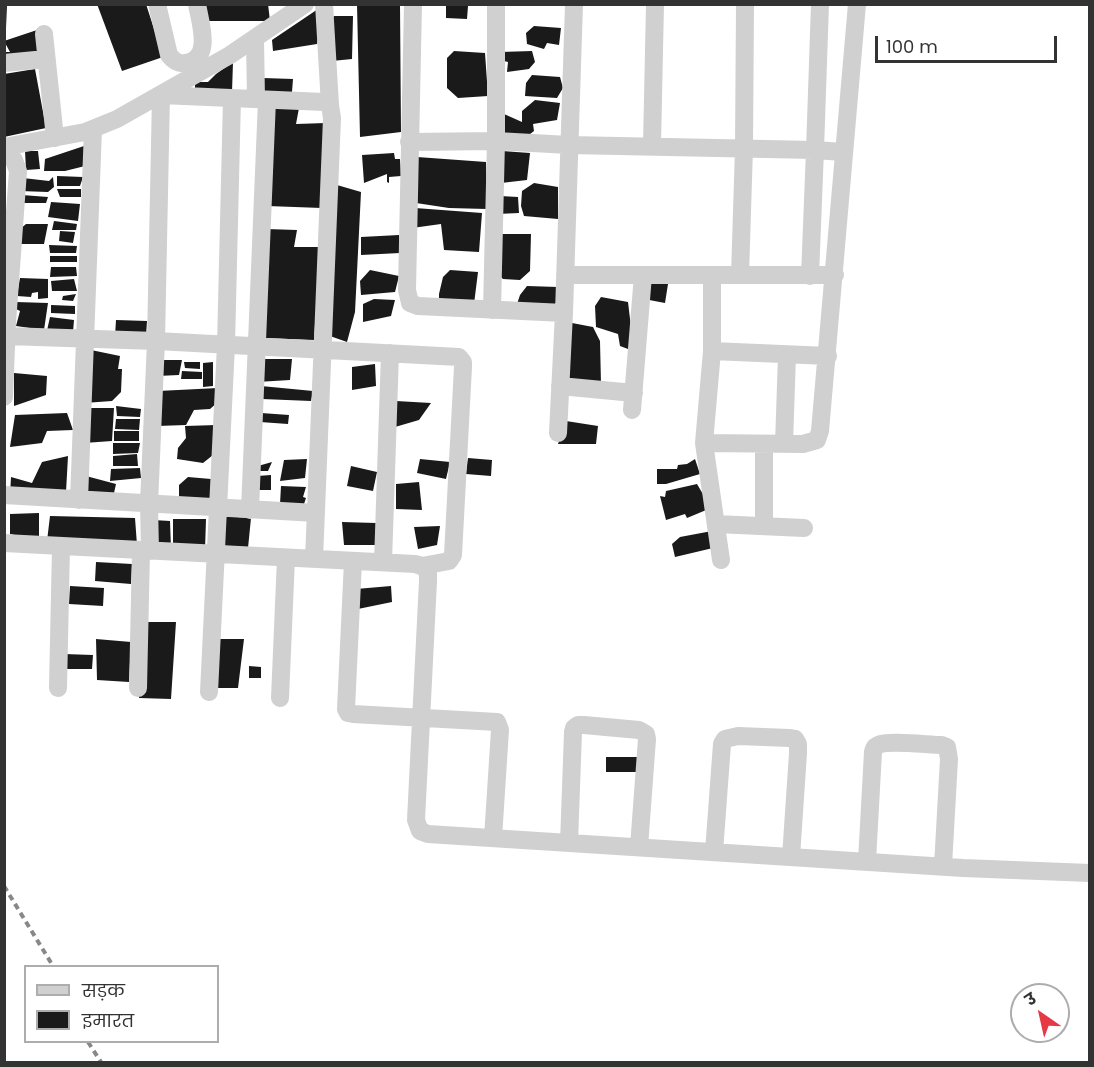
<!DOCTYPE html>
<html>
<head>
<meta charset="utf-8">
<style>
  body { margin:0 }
  #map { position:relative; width:1094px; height:1067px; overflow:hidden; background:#fff; font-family:Poppins,"Noto Sans Devanagari",sans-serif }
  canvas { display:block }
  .frame { position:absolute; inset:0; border:6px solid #333; pointer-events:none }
  .legend { position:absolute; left:24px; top:965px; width:195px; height:78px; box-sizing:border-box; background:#fff; border:2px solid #adadad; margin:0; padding:8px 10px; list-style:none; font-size:18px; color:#333 }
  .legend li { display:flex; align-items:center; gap:12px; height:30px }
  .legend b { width:30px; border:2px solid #adadad }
  .north { position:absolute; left:1010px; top:983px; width:60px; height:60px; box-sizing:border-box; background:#fff; border:2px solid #adadad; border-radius:50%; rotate:326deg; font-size:16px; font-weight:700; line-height:24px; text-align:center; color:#333 }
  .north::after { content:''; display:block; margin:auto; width:21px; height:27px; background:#e63946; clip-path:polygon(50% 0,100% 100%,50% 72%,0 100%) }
  .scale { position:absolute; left:875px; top:36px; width:182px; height:27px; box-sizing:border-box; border:3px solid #333; border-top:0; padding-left:8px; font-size:18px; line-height:21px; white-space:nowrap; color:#333; -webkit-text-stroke:4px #fff; paint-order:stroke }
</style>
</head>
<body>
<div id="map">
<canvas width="1094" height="1067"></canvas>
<div class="frame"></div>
<ul class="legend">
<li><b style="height:8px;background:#d0d0d0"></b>सड़क</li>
<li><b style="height:16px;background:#1a1a1a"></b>इमारत</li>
</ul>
<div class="north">उ</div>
<div class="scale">100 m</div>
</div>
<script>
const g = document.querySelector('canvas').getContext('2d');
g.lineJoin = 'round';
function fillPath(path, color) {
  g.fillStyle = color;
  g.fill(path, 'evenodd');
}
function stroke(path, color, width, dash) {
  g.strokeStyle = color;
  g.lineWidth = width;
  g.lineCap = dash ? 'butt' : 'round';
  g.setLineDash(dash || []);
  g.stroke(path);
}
const building = new Path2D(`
  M97,4H146L163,57L122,71Z
  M203,4H268L270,21H205Z
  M357,4H400L401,132L360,137Z
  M7,5L6,28H4V6Z
  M446,6H468L467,19L446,18Z
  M318,9L319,33L317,44L273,51L272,40Z
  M334,16H353L352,59L332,61L330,22Z
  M534,26L561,28L559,45L547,43L544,49L527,44L526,33Z
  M40,29L38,55L4,60V52H10L4,41Z
  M454,51L485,53L488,96L458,98L447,88V58Z
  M532,51L535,62L529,69L507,72L508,62L496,59L500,52Z
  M233,62L232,92L195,96V82H208L216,74Z
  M35,69L46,128L4,137V74Z
  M532,75L560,77L563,88L557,98L525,96L526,83Z
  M263,78L293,79L292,92L261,97Z
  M535,100L560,103L557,120L533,124L534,131L525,138L497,140L504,114L522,122V111Z
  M271,108H299L296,124L326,123L322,208L267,206Z
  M87,145L85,166L65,171H44L45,159Z
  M25,151H38L40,169L26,170Z
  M502,151L530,153L527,180L501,183Z
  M394,153L395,159H400L401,176L389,177V183L387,182V174L364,183L362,155Z
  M417,157L486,162L487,209L449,208L416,203Z
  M57,176L83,177L80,186H57Z
  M53,177L54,187L48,192L20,191L23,178L49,181Z
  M534,183L558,187V219L524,216L521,206L522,191Z
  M337,185L361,192L355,312L347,342L330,336Z
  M57,189H81V197H60Z
  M22,195L48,197L46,203H22Z
  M500,196L518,197L519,213L497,214Z
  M51,202L80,204L78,221L48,217Z
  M415,208L482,213L479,252L444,250L441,224L412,228Z
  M54,221L77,224L76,230H52Z
  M26,224H48L44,244H19V230Z
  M266,229L297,230L294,247H320L314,340L263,338Z
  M60,231L75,232L73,243L59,241Z
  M497,234H531L530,271L520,280L503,279L498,274Z
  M399,235L400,253L361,255V237Z
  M49,245L77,246L76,253H50Z
  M50,256H77V262H50Z
  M51,267H76L77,276L50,277Z
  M370,270L399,276L395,292L361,295L360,281Z
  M450,270L478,272L474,304L439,303V294L443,277Z
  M20,278L48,279V298L38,299V292L32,293L31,297L17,296Z
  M74,279L77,291H52L51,281Z
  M651,282L668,284L665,303L644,299Z
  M527,286L558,287L556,309L516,307L520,295Z
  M76,294L73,301L62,300L63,296Z
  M601,297L628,302L633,344L628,349L620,346L618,334L596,327L595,306Z
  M374,299L395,300L391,316L363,322V304Z
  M16,302L48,303L44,330L16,326L20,311L16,309Z
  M51,305L75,306V314L51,313Z
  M50,317L74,320L73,332L46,335Z
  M116,320L147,321L146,336H115Z
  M572,323L593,327L600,341L601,384H563Z
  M91,350L120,356L118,369H122L121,392L112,401L84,403Z
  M258,359H292L290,380L257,382Z
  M157,360H182L179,375L157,376Z
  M184,362H200V369L185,368Z
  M213,362V386L203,387V363Z
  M375,364L376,386L352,390V367Z
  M182,371L202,372V379H181Z
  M14,373L47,376L46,395L14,406Z
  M261,386L313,391L311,401L262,399Z
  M218,388V402L210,409L194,410L186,425L157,426L158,391Z
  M396,401L431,403L419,420L395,427Z
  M116,406L141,409L140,417L117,416Z
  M90,408H114L112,441L84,443Z
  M67,413L73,430L47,431L42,443L10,447L15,415Z
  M261,413L289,415L288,424L260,422Z
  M116,419H140L139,430L115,429Z
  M566,421L598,426L596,444H558Z
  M217,425L218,451L203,463L177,459L178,448L186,438L185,426Z
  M114,431H139V441H114Z
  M113,443H140L138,453L113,454Z
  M137,454L138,466H113V456Z
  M68,456L66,492L10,496L11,477L32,483L42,462Z
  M468,458L492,460L491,476L466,474Z
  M307,459L305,478L280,481L284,460Z
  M420,459L450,462L446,479L417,473Z
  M695,459L700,474L666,484H657V469H677L678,465L687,464Z
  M272,462L268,471H258V466Z
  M351,466L377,472L373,491L347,486Z
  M140,468L141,478L110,481L111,469Z
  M271,475V490H256L257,476Z
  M86,476L116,484L114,493L84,497Z
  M188,477L211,479L212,502L179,501V485Z
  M419,482L422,510L396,509V484Z
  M697,484L711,508L687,518L685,514L666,520L660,496L665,497L666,491Z
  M281,486L306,487L303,497L306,498L304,504H280Z
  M39,513V540L10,534V514Z
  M50,516L135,518L137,545L47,541Z
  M223,516L251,518L248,548L220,545Z
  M173,519H206L205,550L173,549Z
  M153,520L170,521L171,548L152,547Z
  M342,522L376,523V545H344Z
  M440,526L437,545L418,549L414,527Z
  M712,531L713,548L675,557L672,544L680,537Z
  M96,562L132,564L131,584L95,581Z
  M70,586L104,588L103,606L69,604Z
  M391,586L392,602L353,610L356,589Z
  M143,622H176L171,699L139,698Z
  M96,639L131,642L129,682L97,680Z
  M218,639H244L238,688H217Z
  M64,654L93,655L92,669H63Z
  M249,666L261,667V678H249Z
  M606,757H640V772H606Z`);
const minor = new Path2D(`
  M157,4L169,55C174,61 178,64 186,63C213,58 200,23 197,4
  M324,4L330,105
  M413,4L407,290L410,303L418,306L564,313
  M44,34L55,138
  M255,39L256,99
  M4,63L46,59
  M409,142L496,141L569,145L815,150L820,4
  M652,145L655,4
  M4,147L85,132L117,119L230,55L305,4
  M4,151L14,160L18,171L7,323L4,397
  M565,275H835
  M712,275V351L704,443L721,560
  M740,275L744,148L745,4
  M810,276L815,150L843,152
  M492,310L496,141V4
  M7,336L156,341L459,357L463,362V367L453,555L449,561L422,566
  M712,351L828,356
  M560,386L634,393
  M632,410L643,275
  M558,433L564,313L574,4
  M704,443L803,444L817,440L820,431L857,4
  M764,444V526
  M784,444L787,355
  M4,495L316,513
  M79,500L93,129
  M250,510L267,100
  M716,524L804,528
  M4,543L415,564L422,566L428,572V581L416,820L420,831L428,834L963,868L1090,873
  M150,551L149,504L156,341L161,95L324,102L330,105L332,118L314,559
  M353,561L346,709L348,713L353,714L497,722L500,730L493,838
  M383,562L390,353
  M58,688L61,547
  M138,688L141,551
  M209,692L226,345L232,98
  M280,698L286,558
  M569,843L573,732L574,728L578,725H584L639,730L646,734L647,739L639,847
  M714,852L722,744L725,739L738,736L789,738L795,739L798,744V753L791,857
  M867,861L873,752C874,748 874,747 878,745C888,740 929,745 942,745L947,747L949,759L943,866`);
const rail = new Path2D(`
  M4,886L53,966
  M88,1042L101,1062`);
fillPath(building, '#1a1a1a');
stroke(minor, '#d0d0d0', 18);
stroke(rail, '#888', 4, [6, 4.5]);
</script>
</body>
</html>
